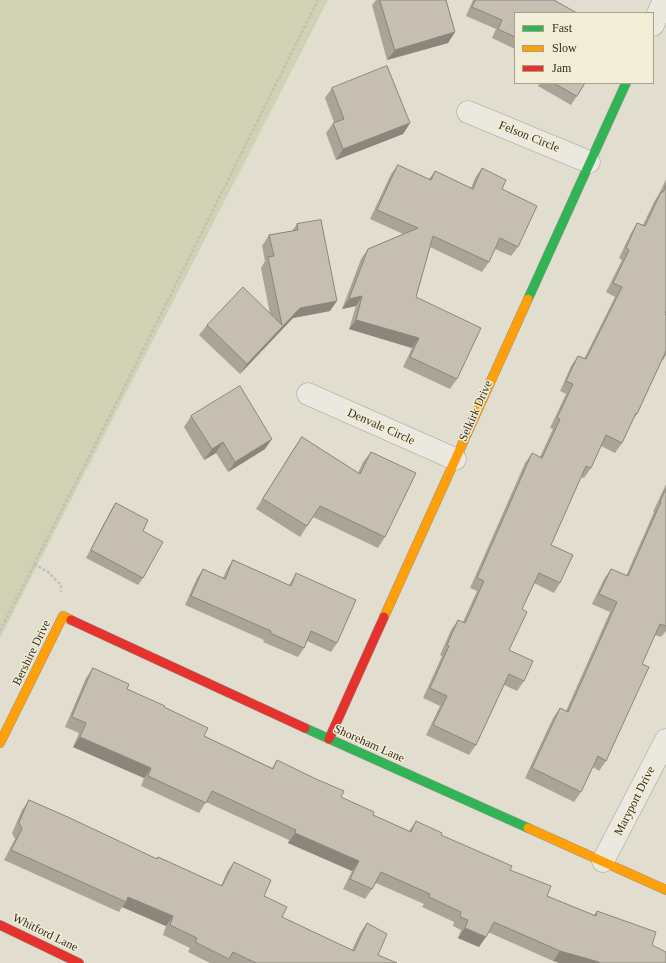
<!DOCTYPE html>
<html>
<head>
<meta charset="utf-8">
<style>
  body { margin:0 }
  #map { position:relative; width:666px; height:963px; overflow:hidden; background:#e2decf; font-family:"Times New Roman",serif }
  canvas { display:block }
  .legend { position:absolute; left:514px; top:12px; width:140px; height:72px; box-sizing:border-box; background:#f2edd6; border:1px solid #a7a08d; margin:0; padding:5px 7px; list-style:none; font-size:12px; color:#362d20 }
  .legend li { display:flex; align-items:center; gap:8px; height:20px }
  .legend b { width:20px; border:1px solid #a7a08d }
</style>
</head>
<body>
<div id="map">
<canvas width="666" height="963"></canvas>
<ul class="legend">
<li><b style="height:5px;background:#30b455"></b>Fast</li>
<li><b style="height:5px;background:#ff9f0a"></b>Slow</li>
<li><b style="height:5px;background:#e5322d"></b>Jam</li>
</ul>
</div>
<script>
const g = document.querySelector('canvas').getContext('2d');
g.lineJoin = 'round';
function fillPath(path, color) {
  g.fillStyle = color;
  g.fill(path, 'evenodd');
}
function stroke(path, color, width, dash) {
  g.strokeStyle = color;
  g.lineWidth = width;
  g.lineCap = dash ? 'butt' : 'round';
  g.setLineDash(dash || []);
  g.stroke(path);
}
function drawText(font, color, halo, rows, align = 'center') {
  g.font = font + ' "Times New Roman",serif';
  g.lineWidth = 3;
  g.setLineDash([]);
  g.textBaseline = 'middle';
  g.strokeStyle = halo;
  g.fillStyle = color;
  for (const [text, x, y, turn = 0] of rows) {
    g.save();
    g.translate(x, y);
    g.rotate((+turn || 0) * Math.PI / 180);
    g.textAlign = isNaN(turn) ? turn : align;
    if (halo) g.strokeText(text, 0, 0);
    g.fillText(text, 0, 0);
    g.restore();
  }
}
const green = new Path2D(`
  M0,0H328L0,638Z`);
const path = new Path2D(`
  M34,564L48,572L61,585V592
  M0,631L120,396L318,0`);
const street = new Path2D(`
  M653,25L664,0
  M468,112L589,162
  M308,394L455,459
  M603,861L666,740`);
const fast = new Path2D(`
  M528,299L626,83
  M305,728L528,828`);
const slow = new Path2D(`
  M384,617L528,299
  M0,743L63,616L71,620
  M528,828L666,890`);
const jam = new Path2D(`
  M71,620L305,728
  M329,739L384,617
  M0,925L79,963`);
const wall = new Path2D(`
  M376,0H446L455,32L448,43L387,60L372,5Z
  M473,0H554L515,13V49L492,38L496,29L466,16Z
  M540,83H585L577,96L571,105L538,86Z
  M332,88L410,123L403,134L336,160L326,133L334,122L325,98Z
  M398,165L429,179L435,171L471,188L475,178L482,168L502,189L518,247L511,256L495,249L489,262L482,272L430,247L416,297L457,379L450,389L403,367L412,348L349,329L356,306L342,309L361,259L368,249L403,234L370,219L391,174Z
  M666,179V311L665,314L666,315V355L663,360H662L637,414L633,420L622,443L615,453L601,446L591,468L584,478L581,477L551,545L560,583L554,593L534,583L522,609L509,650L524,681L517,691L504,685L476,745L469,755L426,735L440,706L423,698L442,656L440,655L451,630L458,620L463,622L477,591L470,588L525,463L532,453L540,457L553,429L550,428L566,394L560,391L571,366L578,356L584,359L615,297L606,292L622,260L619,258L631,233L637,223L643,225L654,202L659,194Z
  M297,224L330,311L293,318L240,374L199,335L207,325L270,314L261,268L265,261L262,246L269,235L292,231Z
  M191,416L265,449L228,472L216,453L204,460L184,427Z
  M302,437L358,473L363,462L371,452L385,537L378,548L313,517L300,537L256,509L295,447Z
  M666,484V631L661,637L655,635L642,664L606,761L599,771L593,767L581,792L574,802L525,778L553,718L560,708L566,711L610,612L592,604L604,579L611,569L626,576L654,512H653Z
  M116,503L143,578L138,585L86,558L111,510Z
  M233,560L289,585L296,573L337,643L331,652L307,641L304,648L298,657L263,642L264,640L185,605L197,578L203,569L223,578L227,569Z
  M93,668L127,689L164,707L204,736L272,768L277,760L341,797L373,815L409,831L416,821L441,835L510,870L547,896L594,915L597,911L652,945L666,963H560L553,961L488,932L479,947L458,938L461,930L453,926L454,922L422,907L424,904L376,883L372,889L365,899L343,889L352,871L288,843L289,840L206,802L199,813L141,786L144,778L73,747L79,733L65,727L86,678Z
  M29,800L157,859L158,857L221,886L227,872L234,862L282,917L352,950L360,933L367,923L378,955L397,963H210L188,952L190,948L163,935L166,926L122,907L119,912L4,860L15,839L12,833L22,810Z`);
const shadedWall = new Path2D(`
  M455,32L448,43L387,60L395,50Z
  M410,123L403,134L336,160L343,149Z
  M362,296L356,306L342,309L349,299Z
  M337,301L330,311L293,318L240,374L247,364L300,308Z
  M356,320L419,338L412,348L349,329Z
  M272,439L265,449L228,472L235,462Z
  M223,442L216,453L204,460L212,449Z
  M80,737L151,768L144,778L73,747Z
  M295,833L359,861L352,871L288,843Z
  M128,897L173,916L166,926L122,907L126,902Z
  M465,928L486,937L479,947L458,938Z
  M560,951L599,962V963H560L553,961Z`);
const building = new Path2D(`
  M380,0H446L455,32L395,50Z
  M476,0H554L577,13H515V37L498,29L502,20L472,7Z
  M387,66L410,123L343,149L333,123L344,119L332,88Z
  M554,83H585L577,96Z
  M398,165L431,180L435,171L473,189L482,168L506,180L502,189L537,206L518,247L500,238L489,262L433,236L416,297L481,328L457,379L410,357L419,338L356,320L362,296L349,299L368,249L418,228L377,210Z
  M666,185V311L665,314L666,315V351L637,414L636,413L622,443L606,435L591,468L586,466L551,545L573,555L560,583L539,573L522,609L527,612L509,650L533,661L524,681L509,674L476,745L433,725L447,696L430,688L449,646L447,645L458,620L465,623L484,581L477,578L532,453L542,458L560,419L557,418L573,384L566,381L578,356L586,359L622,287L613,283L629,250L626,248L637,223L645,226L661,192H663Z
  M321,220L337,301L300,308L247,364L207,325L243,287L282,325L268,257L274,256L269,235L298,230L297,224Z
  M240,386L272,439L235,462L223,442L212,449L191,416Z
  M302,437L360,474L371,452L416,473L385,537L320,506L307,526L263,499Z
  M666,489V626L660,624L642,664L649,667L606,761L598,756L581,792L532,768L560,708L568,712L617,602L599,594L611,569L628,576L661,502H660Z
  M116,503L148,520L143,531L163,542L143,578L91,550Z
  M233,560L291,586L296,573L356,600L337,643L311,631L304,648L270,633L271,631L191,596L203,569L225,579Z
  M93,668L129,684L127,689L165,706L164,707L208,728L204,736L273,769L277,760L316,779L344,791L341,797L374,812L373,815L411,832L416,821L442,833L441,835L512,866L510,870L551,886L547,896L596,916L597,911L656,932L652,945L666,952V963H599V962L560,951L494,922L486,937L465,928L468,920L460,917L461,912L429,897L430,894L381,872L372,889L350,879L359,861L295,833L296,830L212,791L206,803L148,776L151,768L80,737L86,723L72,717Z
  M29,800L70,818L157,859L158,857L222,886L234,862L271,880L264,896L287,907L282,917L354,951L367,923L387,934L378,955L397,963H256L233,952L229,959L195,942L197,938L170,925L173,916L128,897L126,902L11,850L22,829L19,823Z`);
const streetNames = [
  ["Felson Circle",529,137,22],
  ["Selkirk Drive",476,411,-66],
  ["Denvale Circle",381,427,24],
  ["Bershire Drive",32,653,-64],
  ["Shoreham Lane",369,744,24],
  ["Maryport Drive",635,801,-63],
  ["Whitford Lane",45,933,26]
];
fillPath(green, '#cfd2b3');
stroke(street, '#a8a397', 23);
stroke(fast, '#979388', 10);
stroke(slow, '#979388', 10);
stroke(jam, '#979388', 10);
stroke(path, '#c3bfb6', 2.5, [3, 2]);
stroke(street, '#ebe8df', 22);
stroke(fast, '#30b455', 9);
stroke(slow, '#ff9f0a', 9);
stroke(jam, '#e5322d', 9);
fillPath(wall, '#aaa397');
fillPath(shadedWall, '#8b857b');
fillPath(building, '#c6beb0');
stroke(building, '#8b857b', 1);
drawText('12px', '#362d20', '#f2edd6', streetNames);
</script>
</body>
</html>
